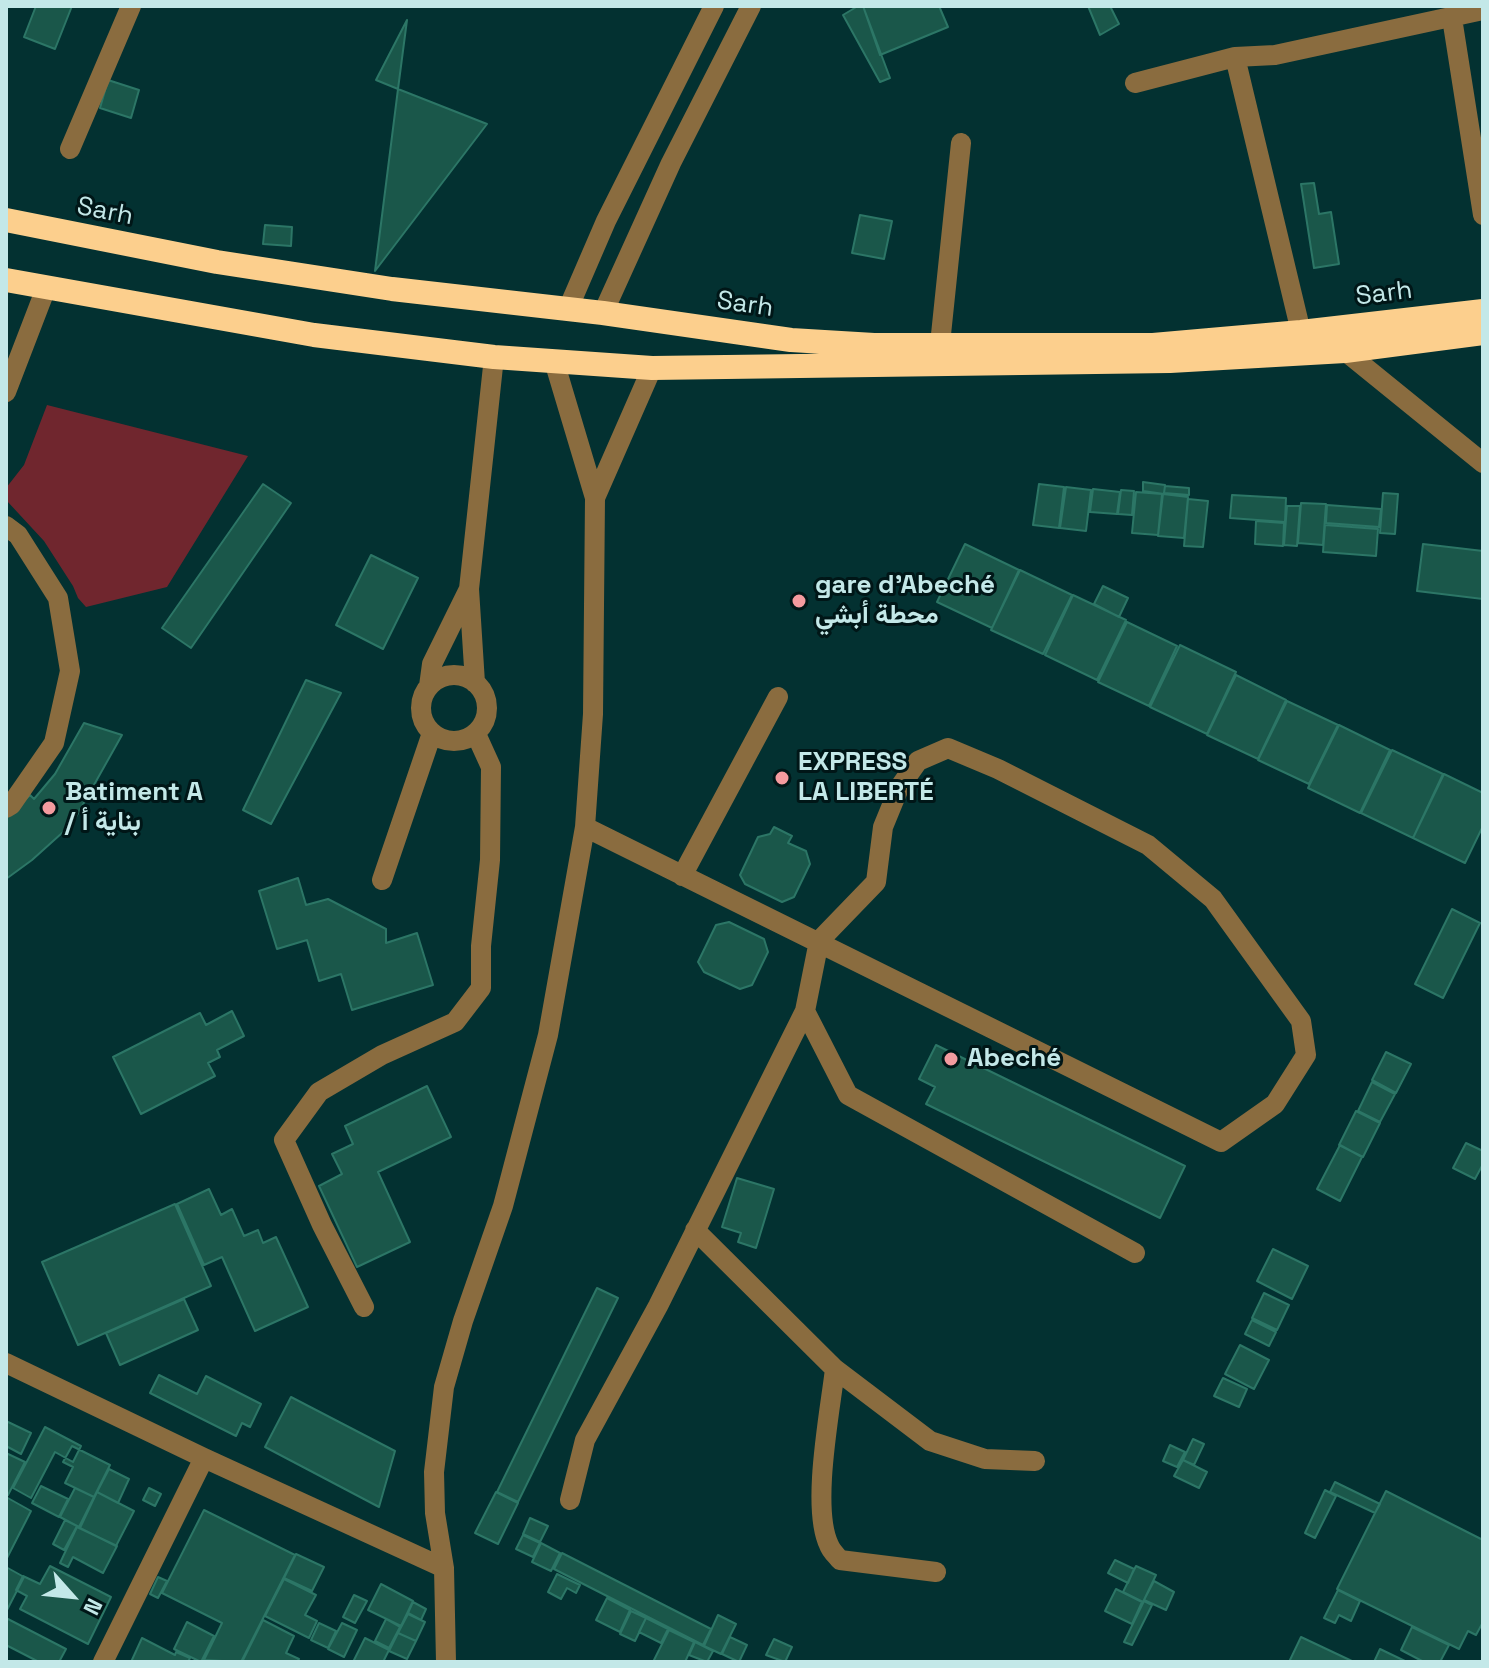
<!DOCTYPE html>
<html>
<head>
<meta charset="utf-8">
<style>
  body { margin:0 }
  #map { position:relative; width:1489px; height:1668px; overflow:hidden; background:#033131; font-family:"Space Grotesk",sans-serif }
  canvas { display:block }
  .frame { position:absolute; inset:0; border:8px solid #c3e8e8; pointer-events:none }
  .north { position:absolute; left:32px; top:1556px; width:80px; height:80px; -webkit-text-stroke:6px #001617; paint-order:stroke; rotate:117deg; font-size:22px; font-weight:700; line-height:32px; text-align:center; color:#c3e8e8 }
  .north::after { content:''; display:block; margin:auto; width:28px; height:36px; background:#c3e8e8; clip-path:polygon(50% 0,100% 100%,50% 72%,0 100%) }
</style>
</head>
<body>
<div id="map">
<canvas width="1489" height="1668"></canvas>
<div class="frame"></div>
<div class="north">N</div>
</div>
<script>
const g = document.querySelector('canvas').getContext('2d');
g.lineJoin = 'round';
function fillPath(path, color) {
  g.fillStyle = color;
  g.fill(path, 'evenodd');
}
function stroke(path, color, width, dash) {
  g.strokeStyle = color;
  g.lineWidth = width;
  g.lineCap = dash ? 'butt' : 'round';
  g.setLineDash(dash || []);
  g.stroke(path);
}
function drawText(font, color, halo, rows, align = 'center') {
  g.font = font + ' "Space Grotesk",Vazirmatn,sans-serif';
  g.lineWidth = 6;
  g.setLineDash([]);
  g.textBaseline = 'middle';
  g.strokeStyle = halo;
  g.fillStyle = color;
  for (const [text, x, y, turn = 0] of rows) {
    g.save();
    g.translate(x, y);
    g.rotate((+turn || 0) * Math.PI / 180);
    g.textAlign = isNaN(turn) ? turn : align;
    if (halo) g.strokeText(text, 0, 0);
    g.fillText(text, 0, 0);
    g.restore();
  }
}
const green = new Path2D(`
  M47,405L248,456L167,587L86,607L78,598L73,586L44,541L7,501L6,488L24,465Z`);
const building = new Path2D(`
  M36,6H72L55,49L24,37Z
  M858,6H863L890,78L880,82L843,15Z
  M863,6H939L948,27L880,55Z
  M1088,6H1110L1119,24L1100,35Z
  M407,20L398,89L376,80Z
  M108,80L139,90L131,118L100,108Z
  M398,89L487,124L375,271Z
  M1314,183L1319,214L1331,212L1339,264L1314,268L1301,184Z
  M860,215L892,221L884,259L852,253Z
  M265,225L292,227L291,246L263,244Z
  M1143,482L1165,485L1164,494L1143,491Z
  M263,484L291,503L191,648L162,628Z
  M1039,484L1064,487L1059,528L1033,525Z
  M1165,486L1189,488V495L1164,493Z
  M1066,487L1091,490L1086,531L1060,528Z
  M1093,489L1120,492L1117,514L1090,512Z
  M1121,490L1134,491L1132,515L1118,514Z
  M1136,492L1162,494L1158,535L1132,533Z
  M1383,493L1398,494L1395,534L1380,533Z
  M1163,494L1188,497L1184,538L1158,536Z
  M1232,495L1286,498L1285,522L1230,518Z
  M1188,499L1208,501L1203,547L1184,546Z
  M1301,503L1326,504L1323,545L1298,543Z
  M1327,505L1381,509L1379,527L1326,523Z
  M1287,506H1300L1297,546L1284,545Z
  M1256,521L1284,523L1283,546L1255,544Z
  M1325,525L1378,529L1376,556L1323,552Z
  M965,544L1019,570L992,628L937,602Z
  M1423,544L1483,551V599L1417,591Z
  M371,555L418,578L383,649L336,625Z
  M1020,570L1072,595L1043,654L991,630Z
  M1103,586L1128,598L1119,617L1094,604Z
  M1073,595L1126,620L1097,680L1045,655Z
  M1127,622L1177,646L1149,706L1098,682Z
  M1180,645L1236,672L1207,734L1150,707Z
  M1236,675L1286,700L1258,759L1207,735Z
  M306,680L341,693L271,824L243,810Z
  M1287,701L1338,725L1309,784L1258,760Z
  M84,723L122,735L72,824L32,860L6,879V818L30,795L34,799L55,774Z
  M1339,725L1390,750L1360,813L1308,788Z
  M1392,750L1443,774L1413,838L1361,813Z
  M1444,774L1483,793V826L1465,863L1413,838Z
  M774,827L792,836L788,843L806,851L810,864L794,897L782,902L745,884L740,875L758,837L770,834Z
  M298,878L306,905L328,899L386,929V943L417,933L433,985L352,1010L341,974L319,981L307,940L277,949L259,891Z
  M1452,909L1480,923L1443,998L1415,984Z
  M729,922L764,939L768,952L752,985L740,989L704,972L698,962L716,925Z
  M232,1011L244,1036L217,1050L220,1057L208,1063L215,1076L141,1114L113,1057L200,1013L206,1025Z
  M936,1045L1185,1166L1160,1218L926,1104L935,1087L919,1079Z
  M1386,1052L1411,1064L1396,1093L1372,1080Z
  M1372,1082L1395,1094L1380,1122L1358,1111Z
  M427,1086L451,1137L378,1172L410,1242L357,1267L319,1186L342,1174L332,1154L353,1144L345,1126Z
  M1356,1111L1380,1123L1363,1157L1339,1145Z
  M1466,1143L1483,1151V1164L1475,1179L1453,1168Z
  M1340,1145L1362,1157L1340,1201L1317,1189Z
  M737,1178L774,1189L756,1248L738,1242L741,1233L722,1227Z
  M209,1189L221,1215L232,1209L244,1236L258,1230L263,1243L276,1237L308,1307L255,1331L222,1257L204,1265L177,1204Z
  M175,1204L211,1286L78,1345L42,1262Z
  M1273,1249L1308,1266L1292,1299L1257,1281Z
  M597,1288L618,1298L518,1502L497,1492Z
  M1264,1293L1289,1305L1277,1330L1252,1318Z
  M184,1299L198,1330L120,1365L106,1333Z
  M1252,1320L1276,1332L1269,1346L1245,1334Z
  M1240,1345L1269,1360L1254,1389L1225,1374Z
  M159,1375L197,1394L206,1376L261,1404L250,1427L242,1423L236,1436L150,1393Z
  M1223,1378L1247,1389L1239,1407L1214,1396Z
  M291,1397L395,1451L379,1507L265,1447Z
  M6,1421L31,1433L21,1454L6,1446Z
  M45,1427L81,1446L73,1462L55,1452L31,1498L13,1488Z
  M1193,1439L1204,1444L1194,1465L1183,1460Z
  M1170,1445L1185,1452L1177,1467L1163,1461Z
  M72,1446L110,1465L94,1497L65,1483L73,1467L63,1462Z
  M6,1453L25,1462L8,1495L6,1494Z
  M1183,1460L1207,1472L1199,1488L1174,1476Z
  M109,1469L129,1479L118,1503L97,1492Z
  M1335,1482L1380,1504L1375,1513L1330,1492Z
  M41,1486L68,1499L59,1517L32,1503Z
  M75,1488L94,1497L79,1527L60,1517Z
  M149,1488L161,1494L155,1506L143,1500Z
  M1325,1490L1336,1496L1315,1538L1305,1533Z
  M1386,1491L1483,1540V1622L1476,1635L1468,1631L1459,1649L1337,1589Z
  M97,1492L134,1511L116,1546L80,1528Z
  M496,1492L518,1503L498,1544L475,1533Z
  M6,1497L31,1511L6,1560Z
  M204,1510L295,1555L241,1662L204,1660L222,1623L162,1593Z
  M530,1518L548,1526L540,1542L523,1534Z
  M65,1520L77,1526L64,1550L53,1544Z
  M77,1527L117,1546L103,1573L73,1557L68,1567L60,1563Z
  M523,1535L540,1543L533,1557L516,1549Z
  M541,1543L560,1553L551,1571L532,1562Z
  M562,1553L711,1629L703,1645L554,1569Z
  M296,1554L324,1567L312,1591L284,1578Z
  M1115,1560L1134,1569L1128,1583L1108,1573Z
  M50,1566L111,1597L88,1644L20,1609L27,1596L16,1590L23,1576L40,1584Z
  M1136,1566L1156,1575L1143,1602L1123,1592Z
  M6,1567L24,1577L6,1612Z
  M557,1574L580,1585L576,1593L567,1588L561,1599L548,1592Z
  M158,1577L167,1581L158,1598L150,1594Z
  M284,1579L316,1595L305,1615L317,1621L309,1638L265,1616Z
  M1154,1581L1174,1592L1166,1610L1144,1600Z
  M381,1584L413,1601L401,1626L368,1610Z
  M1116,1589L1142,1602L1132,1624L1105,1611Z
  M1338,1590L1360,1601L1351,1621L1339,1615L1335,1623L1324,1618Z
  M354,1595L367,1601L355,1623L343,1617Z
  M607,1598L630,1610L620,1632L596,1620Z
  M1144,1601L1152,1605L1132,1645L1124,1642Z
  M413,1602L426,1609L421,1620L408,1613Z
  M631,1611L646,1618L635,1641L620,1634Z
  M408,1614L425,1622L416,1641L398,1633Z
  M718,1615L736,1624L721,1654L704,1646Z
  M6,1618L66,1649L59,1662H39L6,1645Z
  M646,1618L668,1629L661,1643L639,1632Z
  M386,1619L400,1627L389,1648L375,1641Z
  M263,1620L294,1636L286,1653L299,1659L297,1662H242Z
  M187,1622L214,1636L201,1662L174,1649Z
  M319,1623L336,1631L328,1648L311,1640Z
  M342,1623L357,1630L344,1657L328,1649Z
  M1412,1627L1449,1645L1440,1662H1424L1401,1650Z
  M669,1630L694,1642L685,1662H653Z
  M398,1633L416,1641L407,1659L389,1651Z
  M730,1637L747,1645L739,1662L722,1654Z
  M1301,1637L1354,1662H1289Z
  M142,1638L175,1655L176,1652L190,1658L188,1662H131Z
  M365,1638L389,1650L383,1662H353Z
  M774,1639L792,1647L785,1662L766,1655Z
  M695,1642L713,1651L707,1662L689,1655Z
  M1380,1649L1407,1662H1374Z`);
const minor = new Path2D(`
  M1452,18L1483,215
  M1235,57L1301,332
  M1135,83L1235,57L1275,55L1483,10
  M70,149L131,6
  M568,309L606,221L714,6
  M603,313L671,163L751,6
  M940,344L961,143
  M1345,351L1483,463
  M6,392L46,288
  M595,498L652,368
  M6,526L18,535L58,598L70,671L54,743L11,805L6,808
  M421 708a33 33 0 1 1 66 0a33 33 0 1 1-66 0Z
  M475,683L469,589L494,357
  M429,686L432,664L469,589
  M682,876L778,697
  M382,880L432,733
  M805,1011L848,1095L1135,1253
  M695,1230L835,1369L930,1441L985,1459L1035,1461
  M364,1307L322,1225L284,1140L319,1092L382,1055L455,1022L481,988V946L490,860L491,767L476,734
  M6,1363L204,1458L444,1568
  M835,1369C830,1412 811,1508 829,1545C831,1551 837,1556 840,1560L936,1572
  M570,1500L585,1440L658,1306L805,1011L819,941L876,882L883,827L899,788L918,761L948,748L998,769L1148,845L1213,899L1301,1021L1306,1055L1275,1104L1221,1142L585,827
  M103,1662L204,1458
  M446,1662L444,1568L435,1513L434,1472L444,1387L463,1321L503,1206L548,1035L585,827L593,714L595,498L554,361`);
const highway = new Path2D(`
  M6,220L217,262L392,289L603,313L791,340L874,345H1153L1301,332L1483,311
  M6,280L314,335L494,357L652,368L1170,361L1345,351L1483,333`);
const markers = [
  [799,601,8,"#f49b9f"],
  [782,778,8,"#f49b9f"],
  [49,808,8,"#f49b9f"],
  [951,1059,8,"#f49b9f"]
];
const streetNames = [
  ["Sarh",105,212,11],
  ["Sarh",1384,294,-7],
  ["Sarh",745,305,8]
];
const poiNames = [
  ["gare d'Abeché",815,586],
  ["محطة أبشي",815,616],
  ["EXPRESS",798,763],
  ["LA LIBERTÉ",798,793],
  ["Batiment A",65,793],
  ["/ بناية أ",65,823],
  ["Abeché",967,1059]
];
fillPath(green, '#70262e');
fillPath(building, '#1a574a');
stroke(building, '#2c7666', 2);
stroke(minor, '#8a6c3f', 20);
stroke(highway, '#fccf8d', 24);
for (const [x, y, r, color] of markers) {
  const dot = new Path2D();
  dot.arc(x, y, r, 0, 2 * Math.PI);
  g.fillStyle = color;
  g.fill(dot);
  stroke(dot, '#001617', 3);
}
drawText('26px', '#c3e8e8', '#001617', streetNames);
drawText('bold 26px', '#c3e8e8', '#001617', poiNames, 'left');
</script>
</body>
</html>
